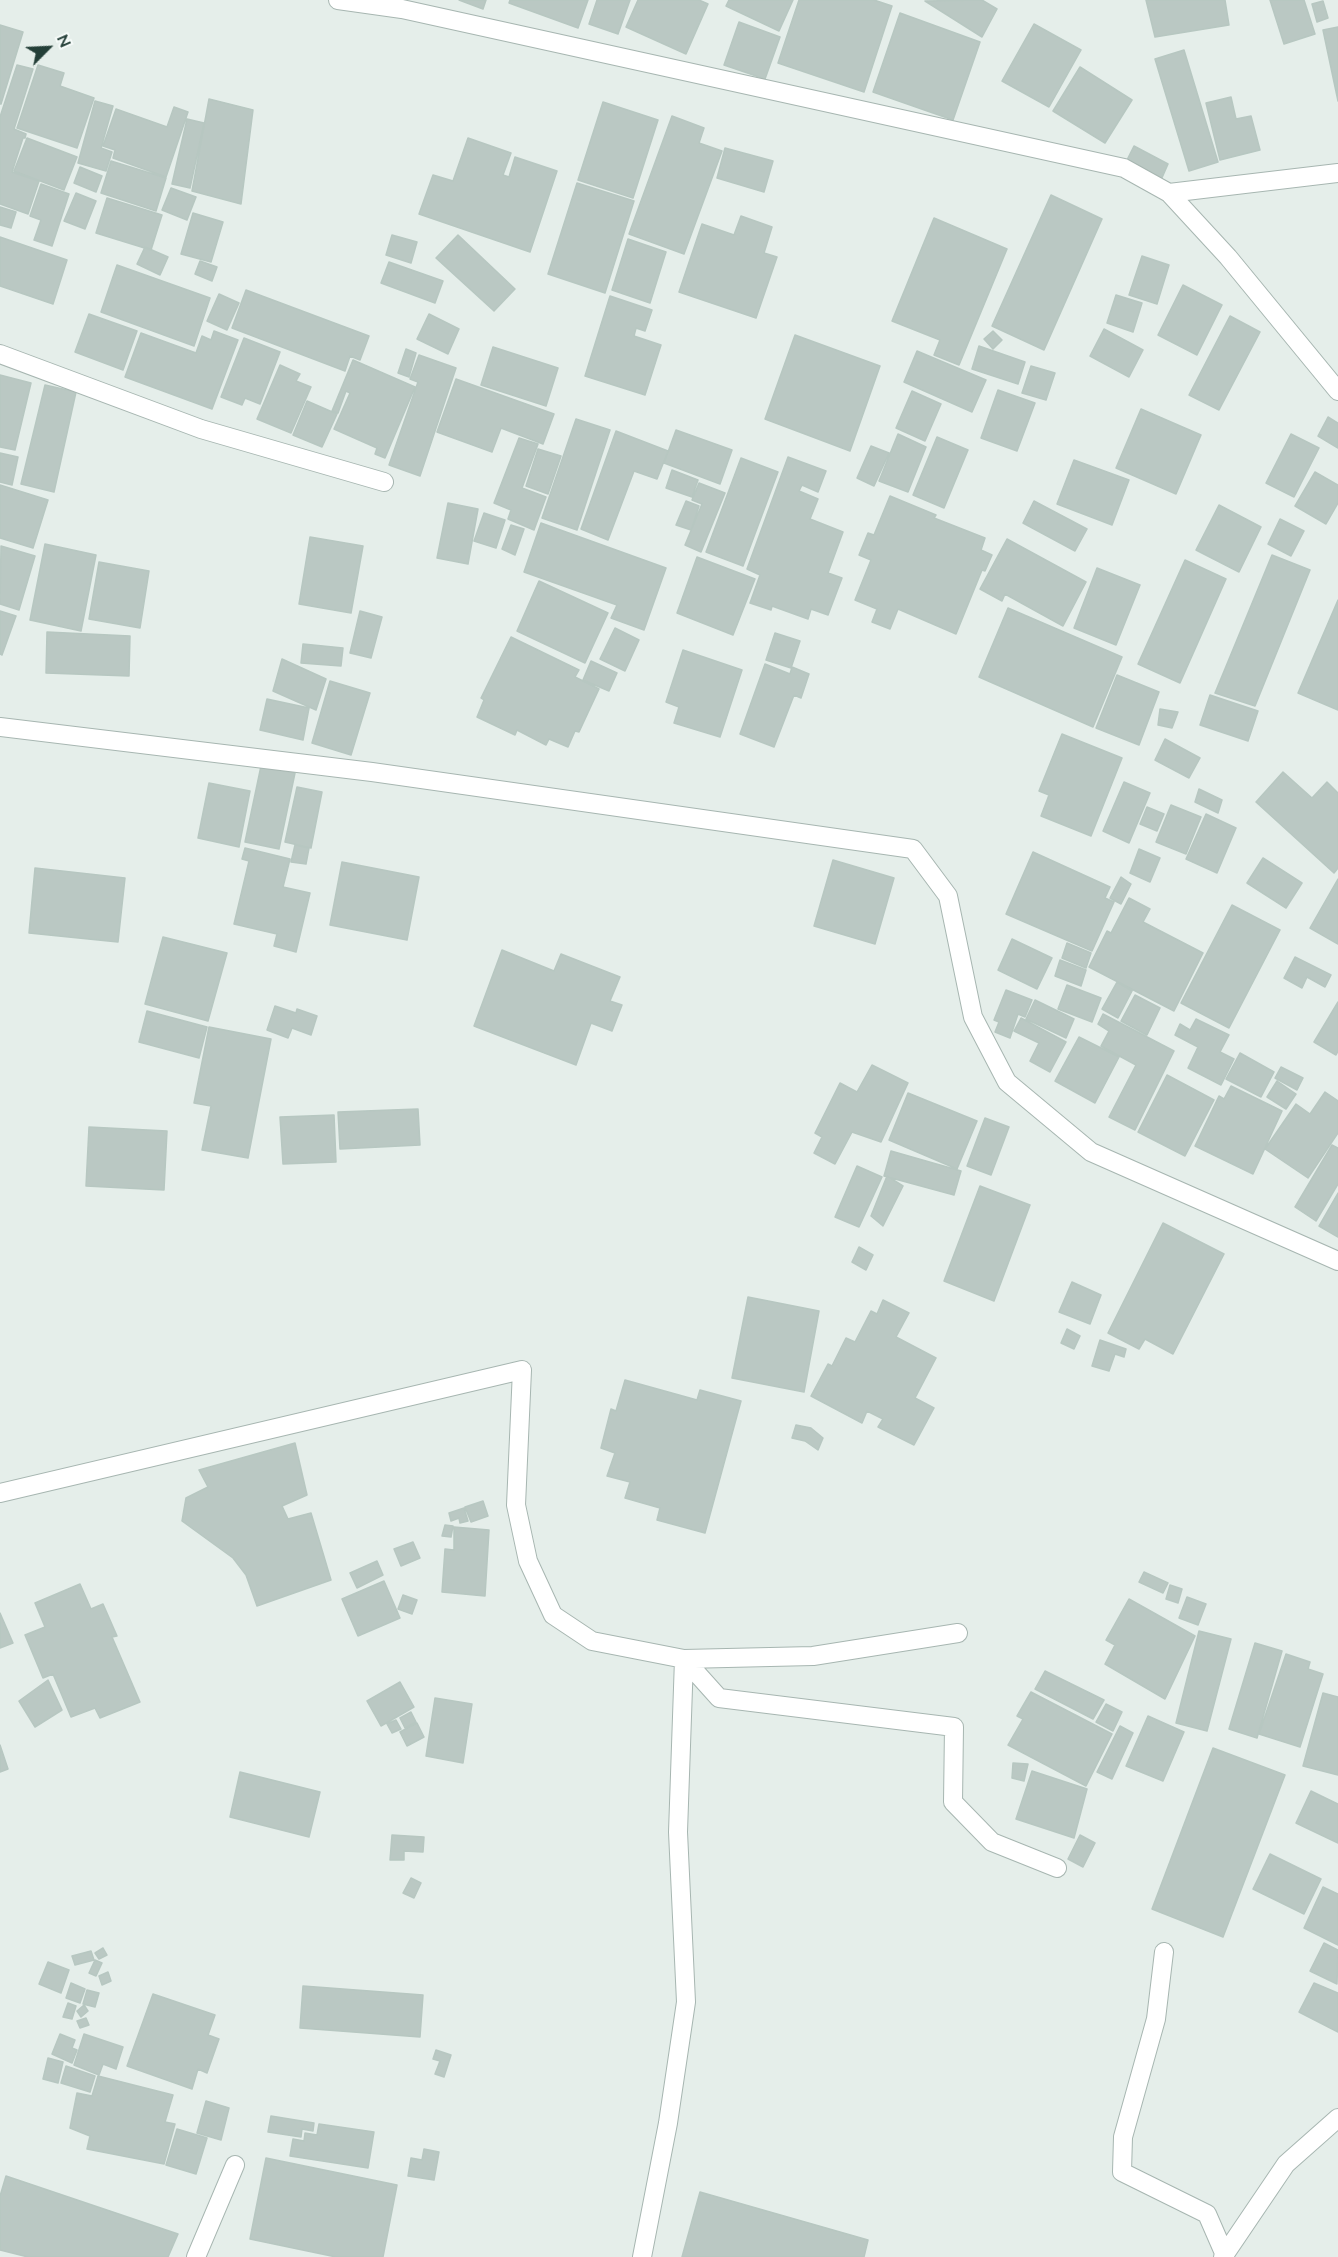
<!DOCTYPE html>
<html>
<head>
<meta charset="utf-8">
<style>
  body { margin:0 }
  #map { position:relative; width:1338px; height:2257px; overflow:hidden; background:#e5eeea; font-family:Mulish,sans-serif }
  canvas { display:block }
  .north { position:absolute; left:18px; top:18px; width:60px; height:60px; -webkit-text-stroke:4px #f5faf8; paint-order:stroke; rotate:66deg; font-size:16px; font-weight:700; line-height:24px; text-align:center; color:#243f38 }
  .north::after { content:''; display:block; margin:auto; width:21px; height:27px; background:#243f38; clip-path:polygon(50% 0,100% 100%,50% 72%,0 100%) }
</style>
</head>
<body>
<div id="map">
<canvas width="1338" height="2257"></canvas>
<div class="north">N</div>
</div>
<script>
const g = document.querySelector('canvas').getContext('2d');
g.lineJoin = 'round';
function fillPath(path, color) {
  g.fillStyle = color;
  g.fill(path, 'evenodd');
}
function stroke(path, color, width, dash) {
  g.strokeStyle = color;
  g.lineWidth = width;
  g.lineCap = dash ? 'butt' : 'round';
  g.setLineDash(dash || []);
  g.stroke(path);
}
const building = new Path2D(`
  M459,0H486L483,9Z
  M510,0H588L578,28L509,3Z
  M597,0H630L618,34L589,24Z
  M638,0H699L708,4L686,54L626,27Z
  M729,0H793L779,31L726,6Z
  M799,0H874L892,6L864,92L778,63Z
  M982,0L997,9L982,37L925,1Z
  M1146,0H1225L1229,25L1155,37Z
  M1270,0H1304L1315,34L1284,44Z
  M1323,1L1328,18L1317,22L1312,4Z
  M900,13L980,42L953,120L873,92Z
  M739,22L780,37L765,79L724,65Z
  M1034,24L1081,50L1049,107L1002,81Z
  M0,25L23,32L1,104H0Z
  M1338,27V101L1323,30Z
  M1184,50L1218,162L1189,171L1155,59Z
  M17,65L33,69L14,129L26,134L25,138H23L12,172L39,181L28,214L0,204V117Z
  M38,65L64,73L60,86L94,98L77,148L17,128Z
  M1080,67L1132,100L1105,143L1053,111Z
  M1231,97L1236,119L1251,116L1260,150L1220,160L1206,103Z
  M209,99L253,110L241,204L192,191Z
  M95,101L113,106L101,148L112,152L106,171L78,163Z
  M603,102L658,120L633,198L578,180Z
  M174,107L188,112L166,177L113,158L115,150L103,146L116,109L167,127Z
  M672,116L704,128L699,143L722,151L684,254L629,234Z
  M187,119L204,123L190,188L172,184Z
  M27,138L77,157L64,190L14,171Z
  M468,138L511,153L503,175L509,177L515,157L557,171L530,252L419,214L433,175L453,181Z
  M1134,146L1168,164L1161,180L1126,162Z
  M725,148L773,161L764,192L717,178Z
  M111,161L166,178L156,211L101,193Z
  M80,167L102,176L96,192L74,183Z
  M577,183L634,201L605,293L548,274Z
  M41,184L69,194L52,246L34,240L41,220L30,216Z
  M171,188L196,197L187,220L162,210Z
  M76,193L96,201L85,229L64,221Z
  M1051,195L1102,219L1044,350L992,326Z
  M107,198L162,215L151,250L96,233Z
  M0,207L16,212L11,228L0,225Z
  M193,213L223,222L211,262L181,254Z
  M741,216L772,227L764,253L777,257L756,318L679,292L702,224L734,235Z
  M934,218L1007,249L959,365L934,355L940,340L892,321Z
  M392,235L417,242L411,263L386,255Z
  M458,235L515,289L494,311L436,258Z
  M0,237L67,260L53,304L0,286Z
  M628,239L666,252L650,303L612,290Z
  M145,247L168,257L160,275L137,264Z
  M1142,256L1169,265L1157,304L1129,295Z
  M200,261L217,267L212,281L195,274Z
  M389,262L443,281L435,303L381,283Z
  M117,265L210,298L194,346L101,312Z
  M1183,285L1222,305L1197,355L1158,335Z
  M246,290L369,336L360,360L350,356L345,371L232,328Z
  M219,294L239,303L227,330L207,321Z
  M1116,295L1142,303L1133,332L1107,323Z
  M610,296L652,310L645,331L636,328L634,336L661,345L645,395L585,376Z
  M89,314L137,331L123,370L75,352Z
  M429,314L459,329L448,354L417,339Z
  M1230,316L1260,332L1219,410L1189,395Z
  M1104,329L1143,350L1129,377L1090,356Z
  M214,331L238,340L212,409L125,377L141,333L196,353L202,336L211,340Z
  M993,331L1002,340L993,349L984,339Z
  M795,335L880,366L850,451L765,419Z
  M244,338L280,352L260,404L245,398L242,405L221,397Z
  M979,346L1025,362L1018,384L972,369Z
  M493,347L558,368L546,406L481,385Z
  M406,349L416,353L409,377L398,373Z
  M917,351L986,380L972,412L904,382Z
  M419,355L456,368L420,476L389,465L418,382L410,379Z
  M353,360L415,387L385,458L375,454L377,448L334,429L350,393L346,391L338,413L332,411Z
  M280,365L300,374L296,381L311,387L291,433L257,419Z
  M1031,366L1055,373L1046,400L1022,393Z
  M0,375L31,383L15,450L0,447Z
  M456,379L554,414L543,444L501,428L492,452L437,432Z
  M45,385L76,392L54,492L21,484Z
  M998,390L1035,403L1017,451L981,438Z
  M912,391L941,404L925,441L896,428Z
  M307,401L337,414L322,447L293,435Z
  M1141,409L1201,435L1176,494L1116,468Z
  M1328,417L1338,423V448L1318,436Z
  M576,419L610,430L577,530L542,518Z
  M676,430L732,450L720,484L664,463Z
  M616,431L668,451L657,479L634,471L608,540L581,529Z
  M898,434L926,447L908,492L879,481Z
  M1291,434L1319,448L1294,497L1266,483Z
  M937,437L968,450L944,508L913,495Z
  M519,438L538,444L522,488L546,497L534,530L508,519L511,510L494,503Z
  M871,446L889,453L874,486L857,478Z
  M538,449L561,456L548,494L526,486Z
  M0,453L18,457L12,485L0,482Z
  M788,457L826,471L818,492L802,485L799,491L818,499L810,519L843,532L828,573L842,578L828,615L811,609L808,619L772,606L771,610L750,603L760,575L747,569Z
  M741,458L778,472L743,566L706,552Z
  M1074,460L1129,480L1112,525L1057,504Z
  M672,470L698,480L692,497L666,488Z
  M1315,472L1338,485V503L1326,524L1295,506Z
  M699,483L725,493L701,552L685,545L702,504L692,500Z
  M0,485L48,500L33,548L0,538Z
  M890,496L936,515L934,518L985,538L981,550L992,555L985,571L982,570L956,634L898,609L890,629L872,622L877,609L855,600L871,560L859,555L868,533L874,535Z
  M686,501L699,506L691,530L676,525Z
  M1034,501L1087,529L1075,551L1023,523Z
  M448,503L478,509L468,564L437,558Z
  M1219,505L1261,527L1239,572L1196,550Z
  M484,513L505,520L496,548L474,541Z
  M1280,519L1304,531L1291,556L1268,544Z
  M541,523L666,568L644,630L611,618L617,605L524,572Z
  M511,525L524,529L515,555L502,549Z
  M310,537L363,546L351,613L299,604Z
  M1007,539L1086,582L1063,626L1005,594L1002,601L980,589Z
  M45,544L96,555L81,631L30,620Z
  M1,546L35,556L19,610L0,604Z
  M1272,555L1310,570L1255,706L1215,693Z
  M697,557L755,579L733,635L677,613Z
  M1185,560L1226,579L1180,683L1138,664Z
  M99,562L149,571L140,628L89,619Z
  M1097,568L1140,585L1116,645L1074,628Z
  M539,581L608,613L585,663L517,631Z
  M1338,600V710L1298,693Z
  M1008,608L1122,657L1093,727L979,677Z
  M0,611L16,616L2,655L0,654Z
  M360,611L382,617L371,658L350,653Z
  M615,628L639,640L625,671L600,659Z
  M47,632L130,636L129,676L46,673Z
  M775,633L800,641L791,668L766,660Z
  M511,637L579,670L575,677L599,689L579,732L575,731L568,747L549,739L546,745L517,730L515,735L477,717L484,700L481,698Z
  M303,644L343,648L341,666L301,663Z
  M683,650L742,670L720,737L674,723L679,707L666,702Z
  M282,659L326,679L316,710L273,691Z
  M591,661L617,673L609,691L583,680Z
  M765,664L790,674L792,667L809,674L801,698L794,695L774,747L740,734Z
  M1117,675L1159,692L1139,745L1096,728Z
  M330,681L370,693L351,755L312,743Z
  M1210,695L1258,711L1248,741L1200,725Z
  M267,699L309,708L303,740L260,730Z
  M1160,709L1178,712L1172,728L1158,725Z
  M1062,734L1122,758L1091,836L1041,816L1049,795L1039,791Z
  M1165,739L1200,758L1189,778L1155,760Z
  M261,766L295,773L279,849L245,842Z
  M1283,772L1312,798L1327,782L1338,793V868L1334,873L1256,802Z
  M1124,782L1150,793L1129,843L1103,831Z
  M209,783L250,791L239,847L198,838Z
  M297,787L322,792L311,848L285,842Z
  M1199,789L1222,800L1218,813L1195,802Z
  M1171,805L1201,817L1186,854L1156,842Z
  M1147,807L1164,814L1157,831L1140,824Z
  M1206,814L1236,828L1217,873L1186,859Z
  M295,845L309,848L306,864L291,862Z
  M245,848L290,859L283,887L310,893L296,952L274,946L277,934L234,924L249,861L242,859Z
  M1139,849L1160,858L1150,882L1130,873Z
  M1033,852L1110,887L1105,898L1114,902L1092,951L1006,914Z
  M1263,858L1302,883L1286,908L1247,883Z
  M833,860L894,878L875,944L814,926Z
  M342,862L419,877L407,940L330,925Z
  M35,868L125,878L118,942L29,933Z
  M1121,877L1131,884L1121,904L1110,898Z
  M1338,879V944L1310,928Z
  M1129,898L1150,909L1143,922L1203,953L1174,1011L1089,967L1107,931L1111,933Z
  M1232,905L1280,930L1229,1028L1181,1003Z
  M163,937L227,953L208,1021L145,1004Z
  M1012,939L1052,958L1037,989L998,970Z
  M1067,943L1091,953L1086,968L1062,958Z
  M502,950L554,971L561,954L620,977L610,1001L622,1005L612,1031L591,1023L576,1065L474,1026Z
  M1295,957L1331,975L1325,987L1307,977L1302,988L1284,978Z
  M1060,960L1086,970L1081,986L1055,976Z
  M1117,982L1132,991L1118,1018L1102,1009Z
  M1067,985L1101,998L1092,1022L1058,1009Z
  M1006,990L1032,1000L1025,1017L1018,1014L1010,1038L995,1032L999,1022L994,1020Z
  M1135,995L1160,1008L1147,1035L1121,1021Z
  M1035,1000L1074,1019L1066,1038L1026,1019Z
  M1338,1002V1051L1336,1055L1314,1042Z
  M275,1006L296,1013L297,1009L317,1016L311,1035L292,1028L288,1038L267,1030Z
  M147,1011L207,1027L199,1058L139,1042Z
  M1103,1014L1174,1051L1135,1130L1109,1117L1136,1065L1101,1046L1109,1031L1098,1024Z
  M1021,1018L1066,1042L1050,1072L1030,1061L1039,1043L1014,1031Z
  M1196,1019L1229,1035L1220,1052L1234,1059L1221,1085L1188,1068L1198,1047L1175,1035L1180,1024L1190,1030Z
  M209,1027L271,1039L248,1158L202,1150L211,1106L194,1103Z
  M1079,1037L1119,1057L1095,1103L1055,1081Z
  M1240,1053L1274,1072L1261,1097L1226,1079Z
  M872,1065L908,1083L881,1142L852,1132L835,1164L814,1153L822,1137L815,1133L840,1083L857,1092Z
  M1281,1067L1303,1078L1297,1090L1275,1078Z
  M1167,1075L1214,1100L1185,1156L1138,1132Z
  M1277,1081L1296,1094L1286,1109L1267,1097Z
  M1231,1086L1282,1111L1253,1174L1195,1146L1219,1096L1224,1099Z
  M1325,1092L1338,1101V1133L1308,1178L1265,1149L1296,1104L1310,1114Z
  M908,1093L977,1121L957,1169L889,1140Z
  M418,1109L420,1145L340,1149L338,1112Z
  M334,1115L336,1162L283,1164L280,1117Z
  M985,1118L1009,1127L991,1175L967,1166Z
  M89,1127L167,1131L164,1190L86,1186Z
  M1332,1145L1338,1148V1184L1316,1221L1295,1207Z
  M891,1151L961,1171L954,1195L884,1176Z
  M857,1166L882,1177L859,1227L835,1217Z
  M887,1176L903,1186L883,1226L871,1216Z
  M980,1186L1030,1205L994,1301L944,1281Z
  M1338,1193V1237L1319,1226Z
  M1163,1223L1224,1254L1173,1354L1145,1339L1139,1349L1108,1333Z
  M859,1247L873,1255L866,1270L852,1262Z
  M1072,1282L1101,1295L1090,1324L1059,1312Z
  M748,1297L819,1311L804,1392L732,1378Z
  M883,1300L909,1313L896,1337L936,1358L915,1398L934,1408L914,1445L878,1427L883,1419L867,1411L862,1423L811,1396L828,1364L832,1366L846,1338L855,1342L871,1311L877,1314Z
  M1067,1329L1080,1336L1074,1349L1061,1343Z
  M1100,1340L1126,1349L1124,1357L1115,1354L1109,1371L1092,1366Z
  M625,1380L697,1400L700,1390L741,1401L705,1533L657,1520L660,1508L625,1498L630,1482L607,1476L615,1453L601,1448L611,1409L616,1411Z
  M796,1425L811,1428L823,1438L818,1450L805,1441L792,1438Z
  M295,1443L307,1495L282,1506L288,1519L311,1513L331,1580L257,1606L246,1575L233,1558L182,1521L186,1498L208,1487L199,1470Z
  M483,1501L488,1516L471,1522L465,1507Z
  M464,1508L468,1521L460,1523L459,1518L451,1521L449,1513Z
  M445,1525L453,1526L451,1537L442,1536Z
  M454,1527L489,1530L485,1596L442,1592L445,1549L454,1550Z
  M413,1542L420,1558L401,1566L394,1549Z
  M377,1561L383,1575L357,1588L350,1573Z
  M1144,1572L1168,1583L1163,1593L1139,1582Z
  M384,1581L400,1618L358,1636L342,1599Z
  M80,1584L91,1609L103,1604L117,1636L112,1637L140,1702L100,1718L95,1708L71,1717L53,1674L43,1678L25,1635L45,1627L35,1603Z
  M1170,1585L1182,1589L1178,1603L1166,1599Z
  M403,1595L417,1600L412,1614L398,1609Z
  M1187,1597L1206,1604L1198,1625L1179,1618Z
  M1129,1599L1195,1636L1165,1699L1105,1664L1115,1645L1106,1640Z
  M0,1613L13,1643L0,1648Z
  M1199,1631L1231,1639L1207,1731L1176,1723Z
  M1255,1643L1282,1651L1257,1738L1229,1729Z
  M1286,1654L1310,1662L1308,1669L1323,1674L1300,1747L1259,1734Z
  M1045,1671L1104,1700L1093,1719L1035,1689Z
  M48,1680L62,1710L35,1727L19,1701Z
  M400,1682L414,1707L381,1726L367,1701Z
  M1031,1692L1112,1734L1086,1786L1008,1745L1023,1719L1017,1716Z
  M1323,1693L1338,1697V1775L1303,1766Z
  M435,1698L472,1704L463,1763L426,1756Z
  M1106,1704L1122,1712L1113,1731L1096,1722Z
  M411,1712L416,1722L405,1728L400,1718Z
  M1148,1716L1184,1732L1163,1781L1126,1766Z
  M396,1720L401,1729L392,1733L387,1724Z
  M417,1723L424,1737L407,1746L400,1732Z
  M1120,1726L1133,1733L1112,1779L1097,1772Z
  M0,1745L8,1769L0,1772Z
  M1213,1748L1285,1775L1223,1937L1152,1909Z
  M1013,1763L1028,1764L1024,1781L1012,1778Z
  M1032,1771L1087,1789L1074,1838L1016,1819Z
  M240,1772L320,1792L309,1837L230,1817Z
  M1311,1791L1338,1804V1843L1296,1823Z
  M392,1835L424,1837L423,1852L404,1851V1860H390Z
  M1080,1835L1095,1843L1083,1867L1068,1859Z
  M1270,1854L1321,1879L1304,1914L1253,1889Z
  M411,1878L421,1883L414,1898L403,1893Z
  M1323,1887L1338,1894V1945L1304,1928Z
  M1324,1943L1338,1950L1337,1984L1310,1971Z
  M103,1948L107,1955L99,1959L95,1953Z
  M91,1951L94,1960L75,1965L72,1956Z
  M95,1960L102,1963L96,1976L89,1973Z
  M48,1962L69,1970L61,1993L39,1984Z
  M108,1972L111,1981L102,1985L99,1976Z
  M71,1983L85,1989L80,2003L66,1998Z
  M1314,1983L1338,1993V2032L1299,2012Z
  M303,1986L423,1995L420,2037L300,2028Z
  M87,1990L99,1993L95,2007L83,2004Z
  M153,1994L215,2015L208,2035L219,2039L207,2073L198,2069L192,2089L127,2066Z
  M68,2003L76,2006L72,2019L63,2017Z
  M84,2005L88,2011L81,2017L77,2011Z
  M86,2018L89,2025L80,2028L77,2021Z
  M60,2034L75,2040L72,2048L77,2050L72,2063L52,2054Z
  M84,2034L123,2047L116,2069L103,2064L99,2075L74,2065Z
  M436,2050L451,2055L444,2077L435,2074L440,2061L433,2059Z
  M48,2058L63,2062L58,2083L43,2079Z
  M66,2066L95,2076L90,2092L61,2083Z
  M98,2076L173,2095L165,2122L175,2124L164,2164L87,2149L90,2136L70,2128L77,2093L92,2096Z
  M206,2101L229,2108L221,2140L197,2133Z
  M271,2116L314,2123L313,2131L302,2129L301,2137L268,2132Z
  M319,2124L374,2132L368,2168L290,2156L293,2139L304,2141L305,2133L317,2135Z
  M177,2129L207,2138L196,2174L166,2165Z
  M424,2149L439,2152L434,2180L408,2176L411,2158L422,2160Z
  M266,2158L397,2185L383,2257H336L250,2239Z
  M6,2176L178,2234L168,2257H28L0,2250V2196Z
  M700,2192L868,2240L864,2257H682Z`);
const street = new Path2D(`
  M338,0L402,9L1124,168L1169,193L1228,257L1338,391
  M1169,193L1338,173
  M0,354L201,429L384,482
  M0,727L372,772L913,849L948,896L973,1017L1007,1082L1091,1152L1338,1261
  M0,1493L522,1370L516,1505L528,1561L553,1615L592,1641L684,1659L813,1656L958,1633
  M684,1659L719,1698L954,1727L953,1802L992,1842L1057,1868
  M1164,1952L1156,2019L1123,2137L1122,2172L1207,2214L1224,2253
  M196,2257L235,2165
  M642,2257L668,2123L686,2002L678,1832L684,1659
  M1223,2257L1286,2164L1338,2118`);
fillPath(building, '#bac8c3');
stroke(building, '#b7c7c1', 1.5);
stroke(street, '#a7b6b1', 20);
stroke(street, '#fff', 18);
</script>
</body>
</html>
